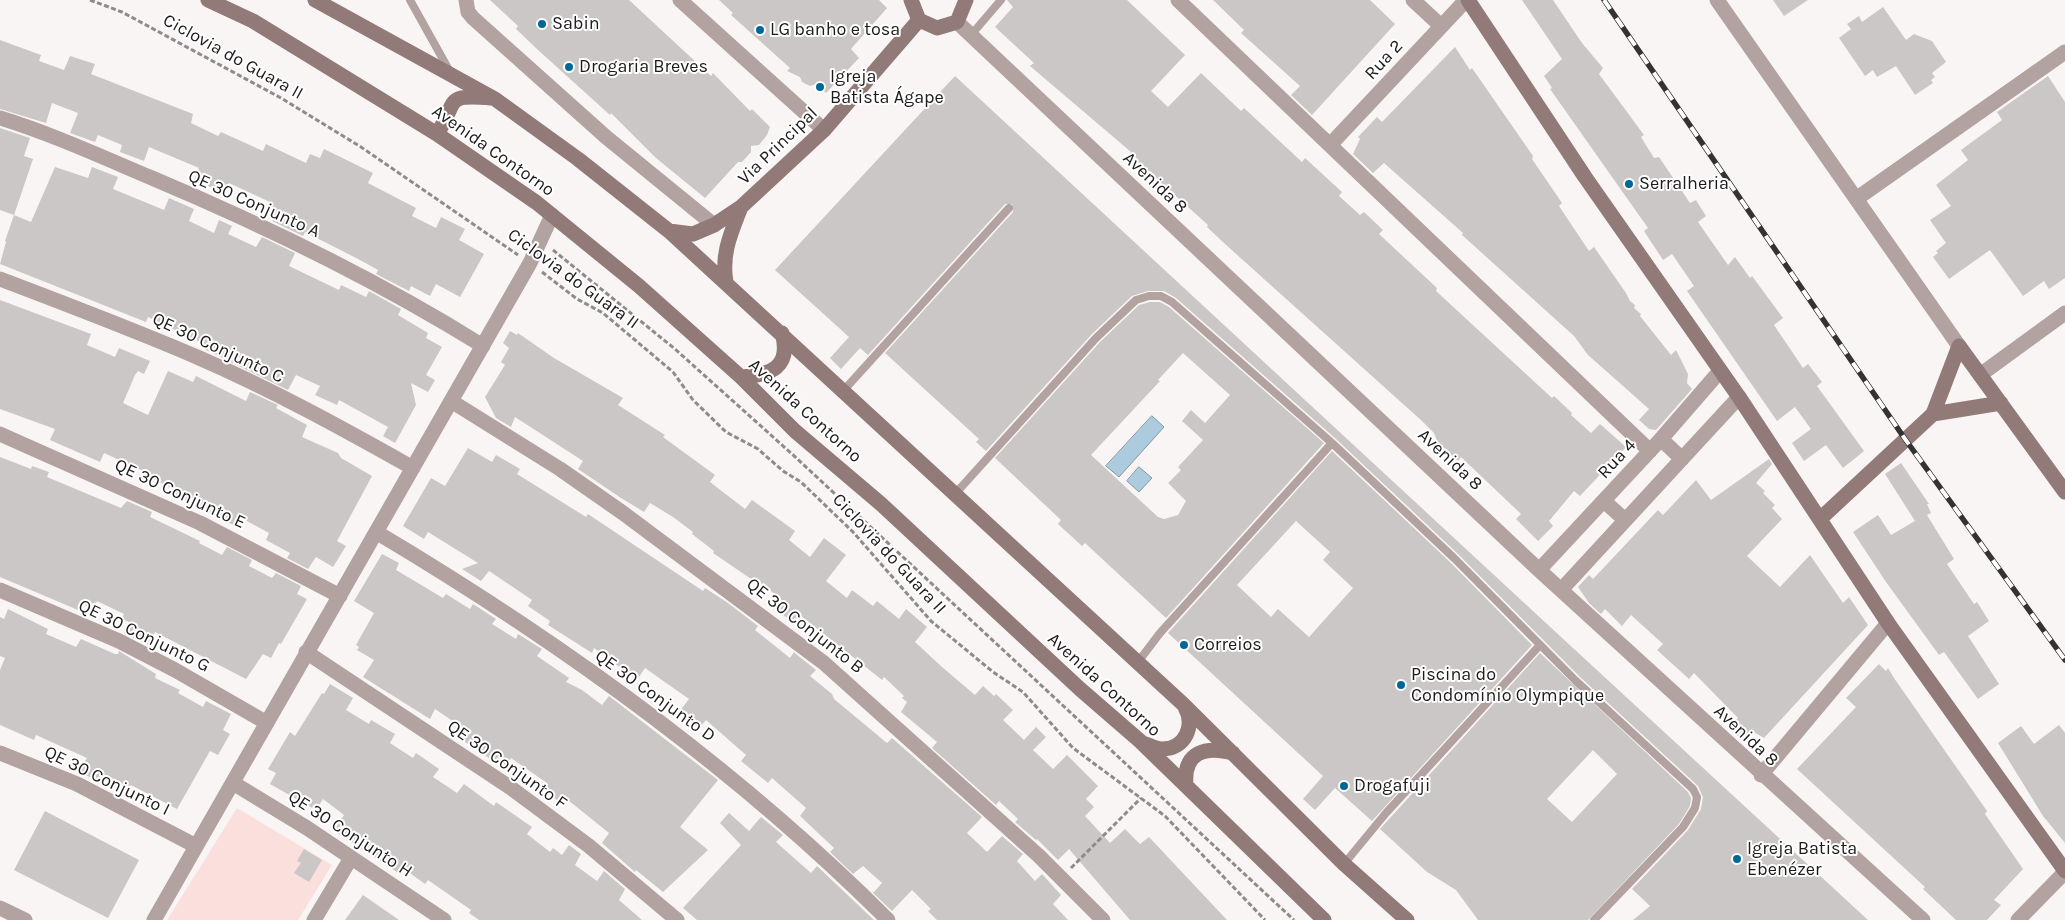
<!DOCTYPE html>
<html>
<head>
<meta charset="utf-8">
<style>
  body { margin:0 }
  canvas { display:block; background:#f9f5f4 }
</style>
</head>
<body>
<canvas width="2065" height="920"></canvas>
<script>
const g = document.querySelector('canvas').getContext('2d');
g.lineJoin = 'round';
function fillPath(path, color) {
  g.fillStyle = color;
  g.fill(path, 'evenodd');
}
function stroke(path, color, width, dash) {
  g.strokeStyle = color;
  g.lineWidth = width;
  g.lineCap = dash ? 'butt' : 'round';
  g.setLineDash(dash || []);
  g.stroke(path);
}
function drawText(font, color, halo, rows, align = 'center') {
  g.font = font + ' Karla,sans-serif';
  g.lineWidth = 4;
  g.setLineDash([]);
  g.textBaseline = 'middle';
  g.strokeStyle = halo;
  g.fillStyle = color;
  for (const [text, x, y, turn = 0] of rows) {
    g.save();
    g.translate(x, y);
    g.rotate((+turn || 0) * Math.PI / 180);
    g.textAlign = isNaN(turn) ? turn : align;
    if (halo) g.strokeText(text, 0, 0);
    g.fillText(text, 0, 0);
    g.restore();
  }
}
const green = new Path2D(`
  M237,808L332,865L298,920H167Z`);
const water = new Path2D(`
  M1152,416L1164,427L1119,477L1106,466Z
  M1139,467L1152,478L1139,492L1127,481Z`);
const building = new Path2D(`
  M490,0H629L711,76L713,73L750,111L752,109L770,127L767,135L759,145L751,146V152L742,162H738L705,198L656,158L611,113L610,115L538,50L516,29L518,26Z
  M719,0H879L887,8L851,49L859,58L826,93L817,84L810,86L802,82L800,77L787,71L790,68L731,15L733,13Z
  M1007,0H1127L1185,55L1151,91L1168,107L1201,73L1241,111L1244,108L1302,162L1305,158L1342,192L1339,196L1360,215L1364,212L1383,230L1379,234L1437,288L1436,291L1552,398L1554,396L1572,413L1571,415L1591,433L1600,424L1626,447L1580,496L1574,491L1549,521L1553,526L1538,541L1516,519L1521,514L1461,457L1458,461L1438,443L1434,433L1422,421L1225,244L1207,227L1208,225L1129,154L1131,152L1030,66L1034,63L995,27L1013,7Z
  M1213,0H1370L1395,24L1312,115L1291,95L1300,86L1241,33L1244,30Z
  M1522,0H1553L1582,43L1603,68L1599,74L1644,135L1641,137L1654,158L1659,157L1690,203L1696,200L1706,216L1698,222L1728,265L1735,257L1750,278L1752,276L1783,318L1774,325L1803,368L1808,364L1822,382L1817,386L1864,451L1843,468L1826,445L1804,461L1792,443L1811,429L1795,407L1777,421L1687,291L1694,286L1672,254L1663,260L1644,231L1648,228L1636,211L1550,89L1552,88L1544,76L1562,59Z
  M1773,0H1808L1784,16Z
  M1883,7L1906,40L1914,34L1932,41L1946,62L1932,73L1935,77L1931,80L1933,83L1915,95L1896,66L1877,77L1873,70L1865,76L1839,38L1851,29L1847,24L1859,16L1862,22Z
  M0,40L41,55L39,61L64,70L70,56L95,64L91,74L193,114L191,123L218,136L221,132L263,151L266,144L306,163L310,154L320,158L324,149L373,173L368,183L416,208L412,216L436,228L441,217L465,229L459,240L484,254L460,297L436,284L430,296L411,286L409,291L376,274L378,270L360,260L305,232L303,236L272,221L275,217L265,213L270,202L229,183L225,193L194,180L199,168L149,147L144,161L120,152L122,145L98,135L95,142L70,133L78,113L52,103L46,123L0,109Z
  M1455,47L1470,70L1472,68L1533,156L1532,159L1562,203L1559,206L1589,251L1594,247L1626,293L1630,301L1635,305L1634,308L1641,314L1640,316L1671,355L1676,350L1688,374L1687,383L1692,389L1656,430L1649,429L1639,420L1649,409L1588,355L1574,336L1462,235L1463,233L1384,163L1373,173L1353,154L1360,139L1358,137L1377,117L1382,122Z
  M955,76L1547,624L1868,920H1633L1650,906L1632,889L1688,830L1701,809L1703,797L1698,786L1580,677L1458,554L1336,439L1176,298L1164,291H1148L1132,296L1092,334L986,451L976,442L979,439L885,353L1013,212L1012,204H1005L868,355L860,348L841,369L830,358L849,337L775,270Z
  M2048,76L2065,102V278L2049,289L2044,281L2023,296L1990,250L1949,279L1933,257L1938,253L1936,251L1946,243L1930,220L1951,206L1936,185L1968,160L1961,150L2002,120L1997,112Z
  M0,128L30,138L24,156L33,159L14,215L0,210Z
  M55,167L88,178L92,167L118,177L113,189L164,210L169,198L194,209L189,221L214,233L219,220L232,226L228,234L256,247L262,237L295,253L289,266L339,290L341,285L366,297L369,291L401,309L398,315L428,333L426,338L442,347L426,375L435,380L428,392L411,383L416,405L395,443L383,436L388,427L339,400L337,405L315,395L320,386L296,375L288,390L202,348L204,344L148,317L146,322L0,264L6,242L5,241L14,215L31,222Z
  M0,300L91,334L87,345L115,357L119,348L150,361L144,374L138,371L135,375L123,403L148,415L168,371L193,382L196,376L246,401L250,392L278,405L276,408L307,425L302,437L338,453L341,458L372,476L337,541L346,546L333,567L316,557L308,569L287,558L290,553L266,540L269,533L245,520L241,529L171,493L173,489L149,477L150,474L104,453L100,462L50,440L55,429L0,409Z
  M1150,302H1160L1169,307L1324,443L1166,618L1085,543L1082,546L1058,524L1061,520L995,458L1100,342L1139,305ZM1183,353L1230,395L1205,423L1191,410L1182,421L1203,440L1178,467L1181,470L1168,483L1186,501L1178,515L1164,519L1158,517L1091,455L1160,381L1158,380Z
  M510,331L517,335L518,333L554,358L623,398L618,405L665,435L663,437L715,475L710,482L745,509L752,500L795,531L789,540L810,557L824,538L846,555L826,581L847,598L852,590L873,606L877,601L899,619L906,609L927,627L915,642L942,667L975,695L983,686L994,696L996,694L1013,710L1003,720L1024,740L1036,727L1046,737L1033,750L1053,769L1067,755L1098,786L1086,799L1094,807L1085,816L1110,843L1125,829L1140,844L1149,837L1227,920H1130L1069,849L1058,860L1037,839L1036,840L1015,822L1018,819L999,801L996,805L932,748L937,742L901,712L907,702L902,698L904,696L884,677L882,680L800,615L793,622L772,607L780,598L758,581L757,583L713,553L714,551L692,534L693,532L673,517L650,503L644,512L621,498L578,469L583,461L515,417L511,427L496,418L485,397L505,365L501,362L509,348L503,343Z
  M468,448L492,462L496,455L520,469L517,474L586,517L588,514L703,591L705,588L728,603L758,626L755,630L790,658L794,652L796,654L816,670L810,676L832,694L834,699L887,743L892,738L982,817L967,833L987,852L1002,836L1023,854L1017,861L1025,870L1035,881L1042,874L1061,895L1053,904L1068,920H937L928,911L931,909L912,890L892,911L873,893L882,883L863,866L853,874L830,852L834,848L800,816L806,808L772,778L768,783L741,761L746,755L706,720L699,728L679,712L689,699L645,668L637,680L594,648L592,653L548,625L550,621L528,606L532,600L501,579L489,571L481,581L462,569L478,563L428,532L424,539L403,526L431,478L445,486Z
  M1332,451L1450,562L1532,645L1372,821L1335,788L1315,810L1303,799L1323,776L1168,633ZM1296,521L1330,552L1323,560L1353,588L1309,637L1278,609L1271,617L1237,585Z
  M0,457L31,469L32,466L49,472L47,477L121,508L127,501L152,512L150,517L200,541L199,543L222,555L227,547L252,560L249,566L272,578L276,573L301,586L297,594L307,599L281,644L279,643L271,658L263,654L246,679L155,632L148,645L124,633L129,622L122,619L124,614L97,601L93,609L79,602L78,610L0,577Z
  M1769,459L1772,464L1756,483L1765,491L1763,493L1775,505L1772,508L1782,519L1747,556L1780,587L1810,555L1843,603L1849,597L1868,625L1764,738L1752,731L1742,740L1729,728L1738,718L1694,673L1689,679L1657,650L1663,644L1631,615L1622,626L1605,609L1601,614L1589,603L1578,587L1589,575L1593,579L1658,510L1663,515L1696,480L1711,500Z
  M1901,463L1929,504H1927L1931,513L1927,515L1954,559L1947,564L1974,604L1977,602L1989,621L1968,636L1999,684L1978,699L1944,652L1939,655L1886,582L1853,532L1878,515L1891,535L1915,521L1885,474Z
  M382,554L399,563L396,570L443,598L446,594L470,609L473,604L496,619L492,624L516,639L518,634L542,649L537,656L569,678L566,682L582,690L602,705L609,696L718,780L680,827L708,850L663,892L636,870L635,872L602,843L609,833L568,800L564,806L543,789L547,783L511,758L504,768L453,734L457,724L435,709L430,719L363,677L374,660L357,650L359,647L356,645L374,613L354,601Z
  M8,609L48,629L46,634L76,647L81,639L115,654H118L119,651L156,674L155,678L180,690L178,693L203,707L206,701L231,714L223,730L230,734L218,755L210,751L177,809L131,785L129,787L105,775L101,783L78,771L87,758L36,735L34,740L0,725V670L5,658L0,656V617L4,619Z
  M1540,653L1688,792L1691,798L1690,806L1679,824L1588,920H1478L1456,890L1427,872L1380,829ZM1593,750L1617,774L1572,822L1547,799Z
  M1879,664L1886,671L1888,668L1894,678L1987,811L1985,814L2023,869L1994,900L2001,905L1987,920H1956L1923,889L1925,887L1913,876L1797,769L1856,707L1846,698Z
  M330,684L353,698L346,710L369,724L371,720L395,734L390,743L413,758L416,753L439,769L433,777L457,793L464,784L494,806L496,802L532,827L527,834L550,852L553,848L562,855L569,845L581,854L575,865L597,881L604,871L625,889L619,900L642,920H479L469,913L471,910L428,880L425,884L403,868L400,874L334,831L344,815L323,799L316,810L270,784L276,773L268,769L290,732L295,736L322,693L324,694Z
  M2059,725L2065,733V843L2043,816L1998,743L2021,726L2034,744Z
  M45,811L139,860L108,918L14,870Z
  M729,813L749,831L761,817L783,835L776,842L811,873L817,866L874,920H697L683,908L741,845L720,823Z
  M304,849L322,860L309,882L294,873L301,863L297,861Z
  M363,895L399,920H345Z`);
const path = new Path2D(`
  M90,0L122,12L281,98L361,147L518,255
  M553,250L675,349L792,454L1294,920
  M542,272L577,299L603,313L673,372L693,400L726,432L758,449L783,471L801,482L853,532L931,621L993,672L1023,692L1073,748L1165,816L1265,920
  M1071,868L1141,798`);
const lane = new Path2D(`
  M410,0L449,70
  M971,35L1001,0
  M844,390L1009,208
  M955,494L1096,338L1136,300L1149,296H1161L1172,302L1332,443L1454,558L1576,681L1693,789L1697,797L1695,808L1683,827L1594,920
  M1138,662L1160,633L1332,443
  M1344,864L1386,813L1540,645`);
const street = new Path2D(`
  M466,0L468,12L473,18L606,137L714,225
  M680,0L824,130
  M1178,0L1650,451
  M1413,0L1441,26
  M1717,0L1959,346
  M957,22L1539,570L1923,920
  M0,118C52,134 102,157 152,178C266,226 377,280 483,346
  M1330,145L1466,0
  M1856,199L2065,52
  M0,279C66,304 132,329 197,357C271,389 342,428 413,468
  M1980,375L2065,313
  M451,401L560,469L623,513L824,663L1039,856L1103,920
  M0,434L200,523L340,596
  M1661,439L1682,459
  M1604,501L1625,520
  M376,532C561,642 736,768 888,920
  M1539,570L1661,439L1720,371
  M0,590L119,641L175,670L267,723
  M1561,590L1739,397
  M306,652L511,788L589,846L677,920
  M0,753L77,784L196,846
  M1761,775L1888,623
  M233,783L307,828L444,920
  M0,908L25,920
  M154,920L530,263L552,215
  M314,920L351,858
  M2018,920L2065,872`);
const secondary = new Path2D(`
  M208,0L253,21L437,134L537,203L639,286L741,377L795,431L881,504L1080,689L1140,741L1324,920
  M315,0L495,99L578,159L669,231L1184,705L1344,864L1407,920
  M911,0L919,20L937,28L957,22L966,0
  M1468,0L1585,177L1739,397L1888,623L2065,871
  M437,134C459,101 442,94 491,98
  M669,231L693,234L714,225L741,207L824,130L919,20
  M726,282C721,254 731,233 741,207
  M1959,346L2065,492
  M741,377C770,375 792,368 782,333
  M1933,414L2001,403
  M1820,519L1933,414L1959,346
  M1143,743C1149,745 1156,749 1162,749C1186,749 1195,725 1185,707
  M1186,785C1183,751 1206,746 1233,753`);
const rail = new Path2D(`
  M1604,0L1905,439L2065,660`);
const markers = [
  [542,24,5,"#006896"],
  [760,30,5,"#006896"],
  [569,67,5,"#006896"],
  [820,87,5,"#006896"],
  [1629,184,5,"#006896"],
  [1184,645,5,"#006896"],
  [1401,685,5,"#006896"],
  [1344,786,5,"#006896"],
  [1737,859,5,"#006896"]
];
const poiNames = [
  ["Sabin",552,24],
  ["LG banho e tosa",770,30],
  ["Drogaria Breves",579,67],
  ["Igreja",830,77],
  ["Batista Ágape",830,98],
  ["Serralheria",1639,184],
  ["Correios",1194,645],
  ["Piscina do",1411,675],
  ["Condomínio Olympique",1411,696],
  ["Drogafuji",1354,786],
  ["Igreja Batista",1747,849],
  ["Ebenézer",1747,870]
];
const streetNames = [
  ["Ciclovia do Guara II",233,57,29],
  ["Rua 2",1384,60,-47],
  ["Via Principal",778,146,-44],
  ["Avenida Contorno",493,151,35],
  ["Avenida 8",1155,183,43],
  ["QE 30 Conjunto A",254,204,24],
  ["Ciclovia do Guara II",573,279,36],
  ["QE 30 Conjunto C",218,348,25],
  ["Avenida Contorno",805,411,42],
  ["Rua 4",1617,459,-47],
  ["Avenida 8",1450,460,43],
  ["QE 30 Conjunto E",180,494,25],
  ["Ciclovia do Guara II",889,554,47],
  ["QE 30 Conjunto B",805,626,38],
  ["QE 30 Conjunto G",144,636,26],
  ["Avenida Contorno",1104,685,42],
  ["QE 30 Conjunto D",655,696,36],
  ["Avenida 8",1746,736,43],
  ["QE 30 Conjunto F",507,765,35],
  ["QE 30 Conjunto I",107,781,26],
  ["QE 30 Conjunto H",350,834,33]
];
fillPath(green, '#fadfdc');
fillPath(water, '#adcbde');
stroke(water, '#8296a3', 1);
fillPath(building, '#cbc7c7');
stroke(path, '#8e8b8a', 3, [5, 2.5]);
stroke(lane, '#b2a2a0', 8);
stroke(street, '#b2a2a0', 15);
stroke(secondary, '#917a77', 15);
stroke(rail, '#343232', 5.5);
stroke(rail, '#fff', 4, [11]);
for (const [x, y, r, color] of markers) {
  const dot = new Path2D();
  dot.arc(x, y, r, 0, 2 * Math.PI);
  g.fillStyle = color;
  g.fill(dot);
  stroke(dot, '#fff', 2);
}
drawText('18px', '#1c1a1a', '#fff', poiNames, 'left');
drawText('18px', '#1c1a1a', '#fff', streetNames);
</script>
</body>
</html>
